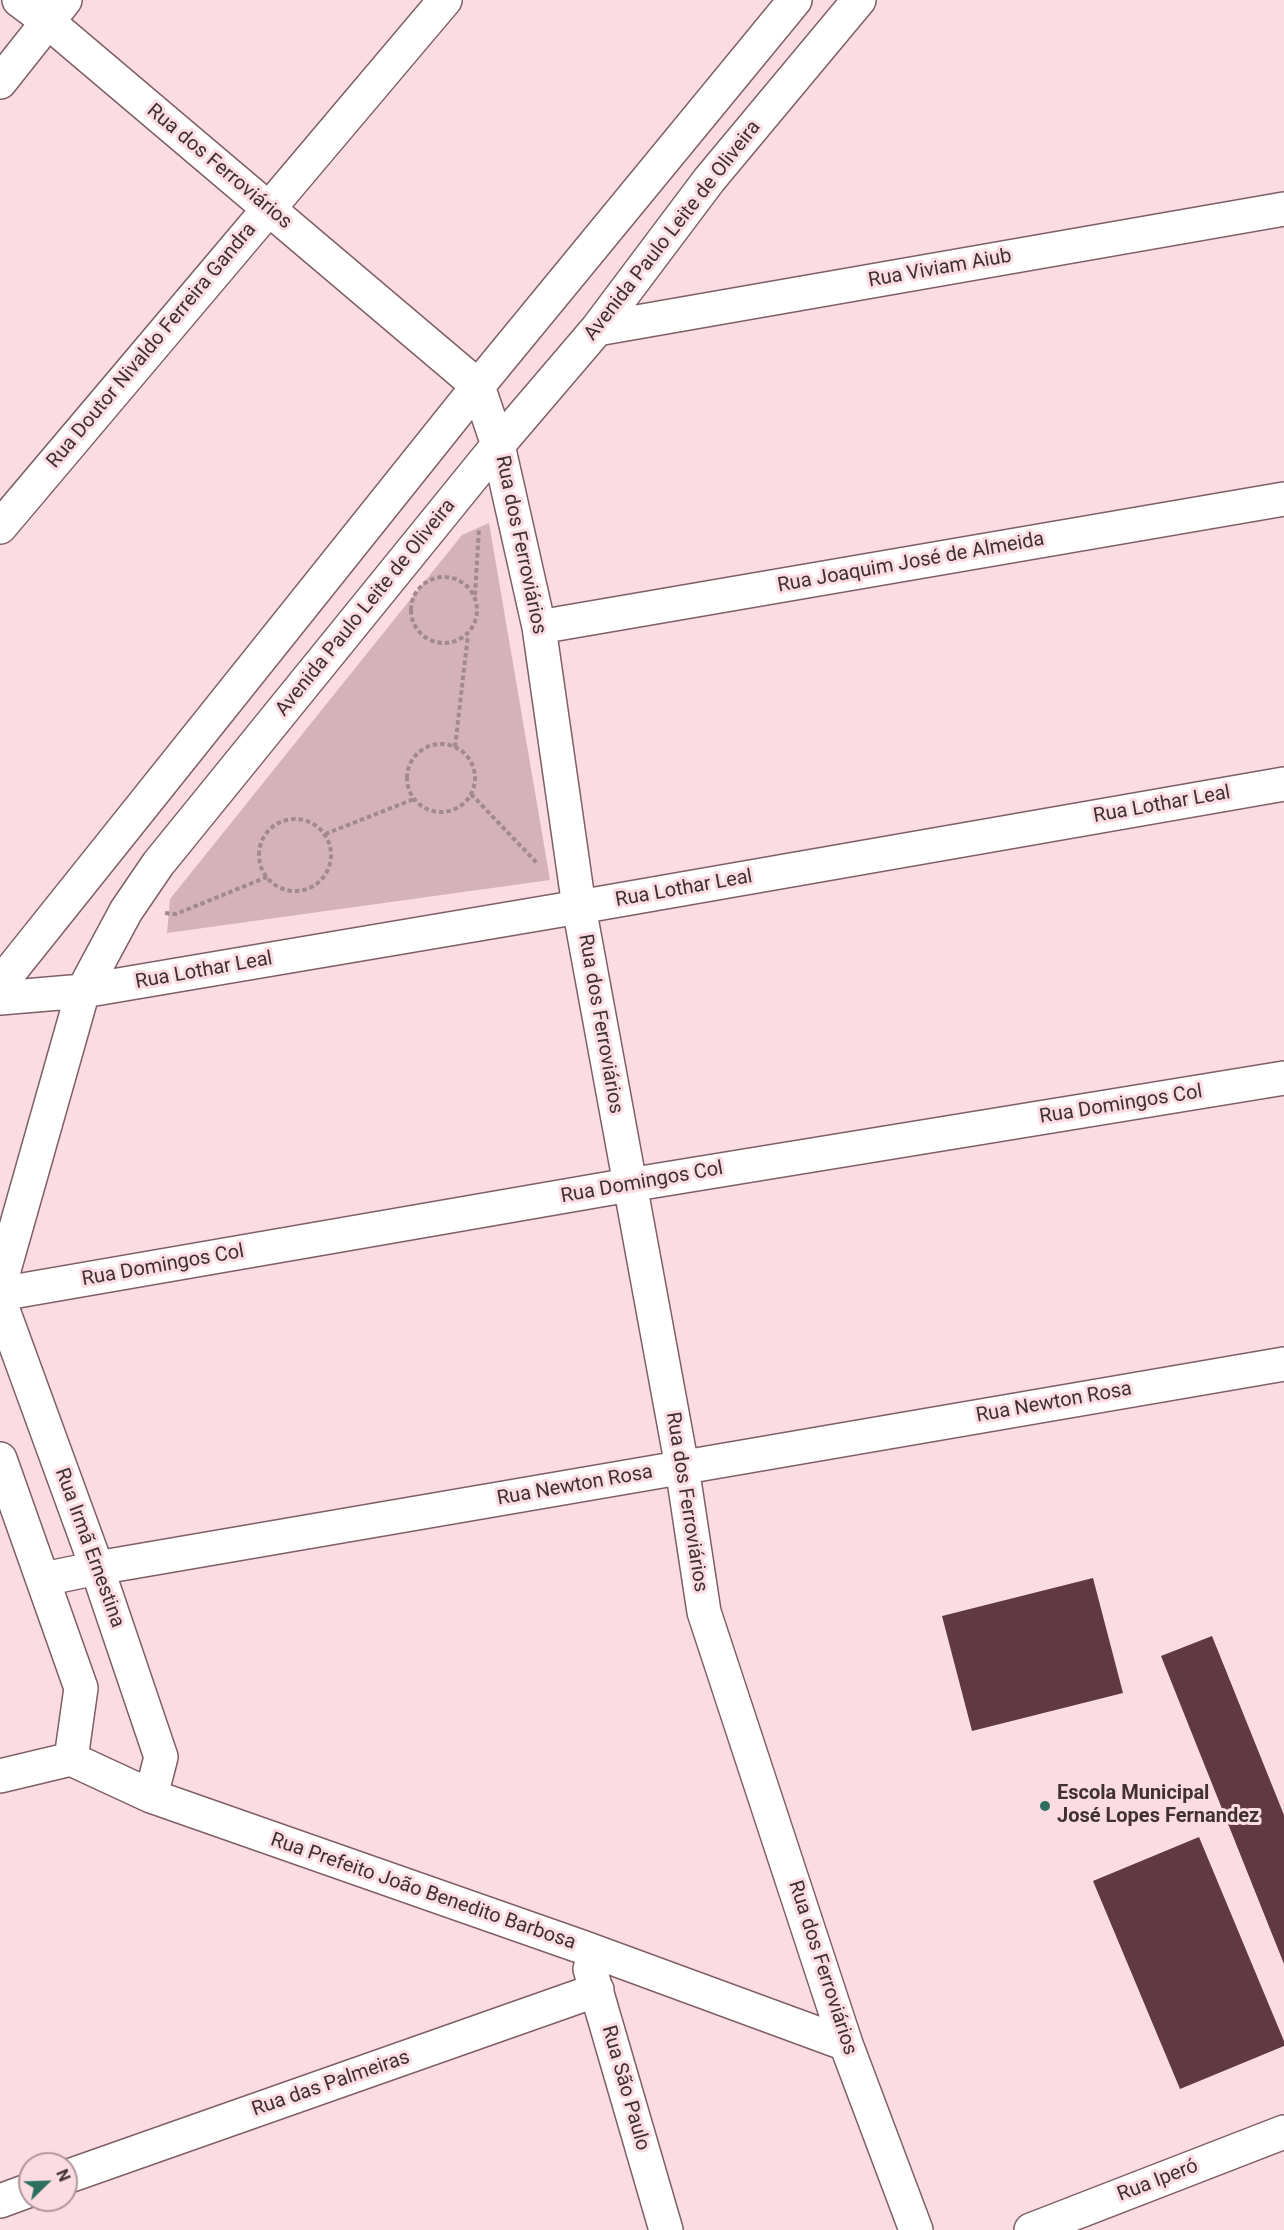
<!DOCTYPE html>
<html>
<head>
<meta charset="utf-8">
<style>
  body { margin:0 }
  #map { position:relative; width:1284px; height:2230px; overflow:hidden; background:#fbdce3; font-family:Roboto,sans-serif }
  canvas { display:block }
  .north { position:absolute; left:18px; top:2152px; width:60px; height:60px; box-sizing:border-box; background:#fbdce3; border:2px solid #b0979d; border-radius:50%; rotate:67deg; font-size:16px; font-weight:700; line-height:24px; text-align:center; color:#3f3034 }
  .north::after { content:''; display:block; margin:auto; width:21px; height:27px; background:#2d6f5e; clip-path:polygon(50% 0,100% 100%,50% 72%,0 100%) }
</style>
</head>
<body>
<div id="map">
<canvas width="1284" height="2230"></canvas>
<div class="north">N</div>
</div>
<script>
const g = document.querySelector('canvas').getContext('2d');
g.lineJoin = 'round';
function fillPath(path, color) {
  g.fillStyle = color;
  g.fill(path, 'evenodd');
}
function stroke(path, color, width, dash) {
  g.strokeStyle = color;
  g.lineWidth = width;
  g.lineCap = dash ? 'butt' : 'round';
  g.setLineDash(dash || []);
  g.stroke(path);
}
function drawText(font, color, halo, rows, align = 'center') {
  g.font = font + ' Roboto,sans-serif';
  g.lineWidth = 6;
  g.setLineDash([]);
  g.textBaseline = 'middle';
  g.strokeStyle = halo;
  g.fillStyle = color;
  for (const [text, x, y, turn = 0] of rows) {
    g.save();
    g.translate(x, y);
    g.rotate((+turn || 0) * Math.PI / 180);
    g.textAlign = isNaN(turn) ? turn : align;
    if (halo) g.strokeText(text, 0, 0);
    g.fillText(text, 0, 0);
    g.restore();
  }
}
const green = new Path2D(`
  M489,523L550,880L167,933L170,899L462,535Z`);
const building = new Path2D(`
  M1093,1578L1123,1693L972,1731L942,1616Z
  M1212,1636L1284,1815V1964L1161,1656Z
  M1199,1837L1284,2041V2046L1180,2089L1093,1881Z`);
const path = new Path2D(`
  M411 610a33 33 0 1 1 66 0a33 33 0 1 1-66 0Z
  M475,595L479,528
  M407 778a34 34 0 1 1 68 0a34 34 0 1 1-68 0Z
  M455,747L468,635
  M471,794L537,863
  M259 855a36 36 0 1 1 72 0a36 36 0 1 1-72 0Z
  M325,834L414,799
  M165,913L176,914L267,877`);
const minor = new Path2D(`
  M19,0L47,21L478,386L498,445L539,627L579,907L682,1467L704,1612L846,2044L916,2230
  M0,82L65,0
  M597,329L1284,209
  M0,527L445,0
  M539,627L1284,499
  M0,984L478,386L795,0
  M0,998L83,991L579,907L1284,784
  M0,1284L83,991L126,911L158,864L498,445L597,329L709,180L859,0
  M0,1294L629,1185L1284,1078
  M0,1302L97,1568L161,1757L151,1796
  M0,1459L81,1688L71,1759
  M44,1579L97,1568L1284,1364
  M0,1776L71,1759L151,1796L582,1947L846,2044
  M590,1969L666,2230
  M66,2177L597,1990
  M0,2201L30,2190
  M1031,2230L1284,2132`);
const markers = [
  [1045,1806,6,"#2d6f5e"]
];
const streetNames = [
  ["Rua dos Ferroviários",219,167,40],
  ["Avenida Paulo Leite de Oliveira",673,231,-52],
  ["Rua Viviam Aiub",940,269,-10],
  ["Rua Doutor Nivaldo Ferreira Gandra",152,346,-50],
  ["Rua dos Ferroviários",520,545,78],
  ["Rua Joaquim José de Almeida",911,563,-10],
  ["Avenida Paulo Leite de Oliveira",366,608,-51],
  ["Rua Lothar Leal",1162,805,-10],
  ["Rua Lothar Leal",684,889,-10],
  ["Rua Lothar Leal",204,971,-10],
  ["Rua dos Ferroviários",600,1024,80],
  ["Rua Domingos Col",1121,1105,-9],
  ["Rua Domingos Col",642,1183,-10],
  ["Rua Domingos Col",163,1266,-10],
  ["Rua Newton Rosa",1054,1403,-10],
  ["Rua Newton Rosa",575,1486,-10],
  ["Rua dos Ferroviários",686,1502,81],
  ["Rua Irmã Ernestina",89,1548,70],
  ["Rua Prefeito João Benedito Barbosa",423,1892,19],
  ["Rua dos Ferroviários",822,1968,72],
  ["Rua das Palmeiras",331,2084,-19],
  ["Rua São Paulo",625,2088,74],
  ["Rua Iperó",1158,2181,-21]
];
const poiNames = [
  ["Escola Municipal",1057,1794],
  ["José Lopes Fernandez",1057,1817]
];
fillPath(green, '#d5b2ba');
fillPath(building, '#603943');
stroke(minor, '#7f5f66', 36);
stroke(path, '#a1898f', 4, [4.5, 3]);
stroke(minor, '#fff', 33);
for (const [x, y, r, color] of markers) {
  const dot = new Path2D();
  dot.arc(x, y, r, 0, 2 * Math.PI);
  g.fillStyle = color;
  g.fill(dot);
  stroke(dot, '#fbdce3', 2);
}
drawText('20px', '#3f3034', '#fbdce3', streetNames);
drawText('bold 20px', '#3f3034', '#fbdce3', poiNames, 'left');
</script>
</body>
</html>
